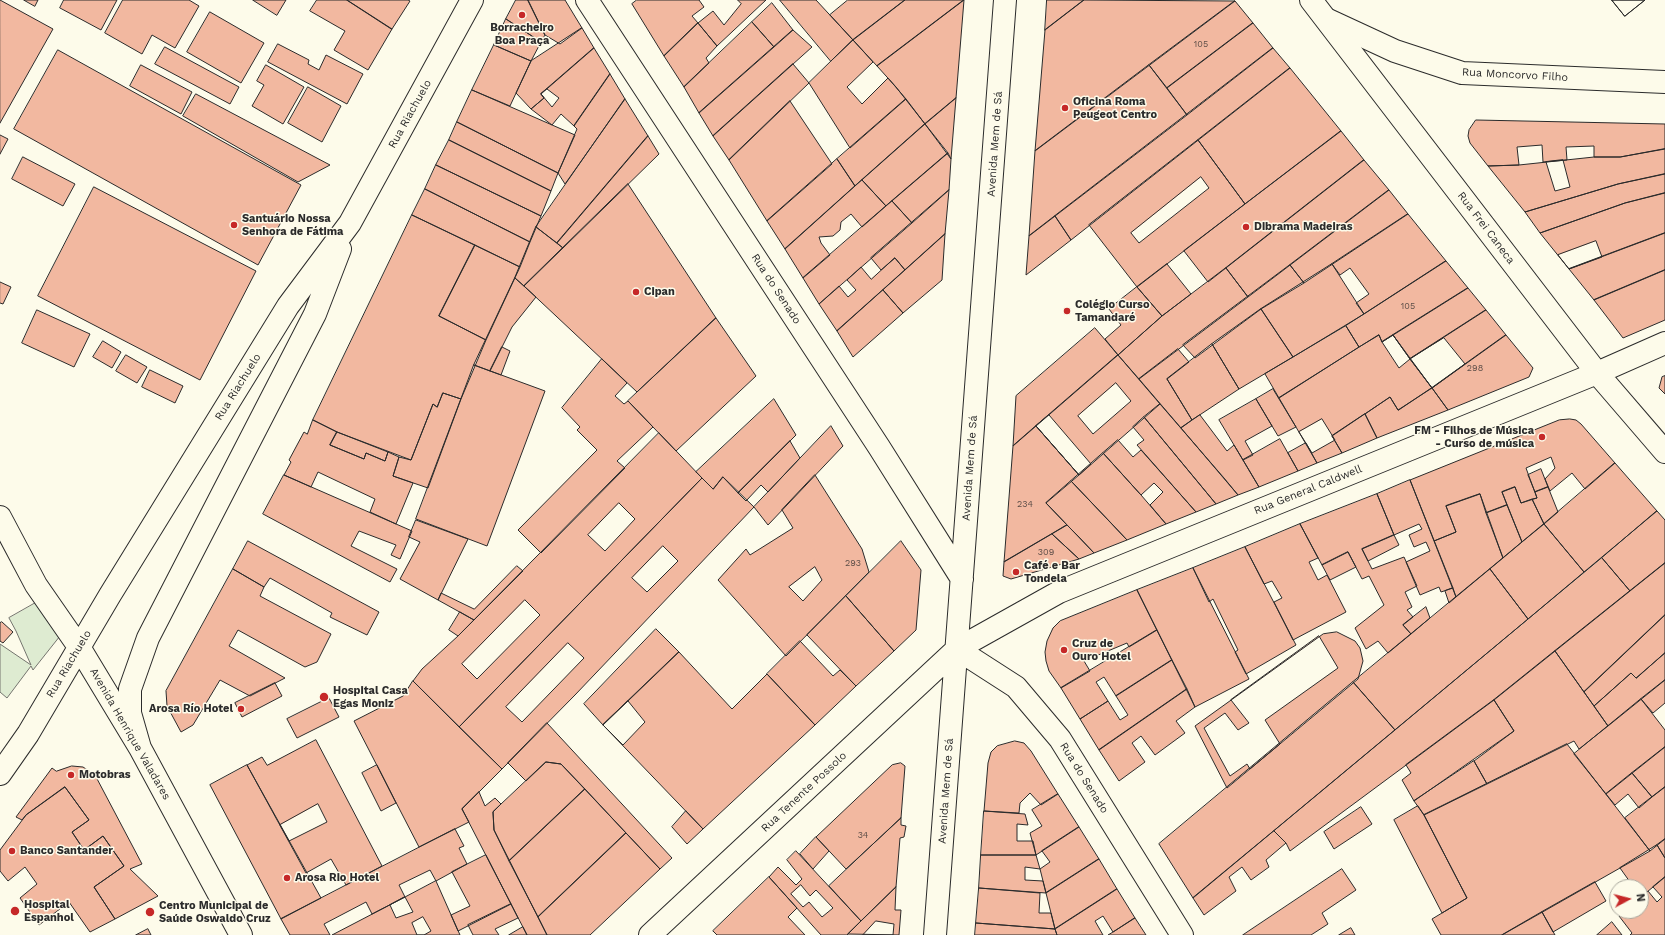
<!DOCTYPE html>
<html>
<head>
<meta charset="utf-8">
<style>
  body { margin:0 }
  #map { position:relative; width:1665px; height:935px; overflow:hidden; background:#fdfbea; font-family:"Work Sans",sans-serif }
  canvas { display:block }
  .north { position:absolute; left:1609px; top:879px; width:40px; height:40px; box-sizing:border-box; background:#fdfbea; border:1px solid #a9a89e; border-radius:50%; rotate:83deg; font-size:11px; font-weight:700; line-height:16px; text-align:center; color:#2b2b2b }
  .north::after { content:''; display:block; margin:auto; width:14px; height:18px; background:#c62828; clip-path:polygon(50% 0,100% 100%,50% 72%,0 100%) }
</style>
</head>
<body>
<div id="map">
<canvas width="1665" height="935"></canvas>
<div class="north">N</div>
</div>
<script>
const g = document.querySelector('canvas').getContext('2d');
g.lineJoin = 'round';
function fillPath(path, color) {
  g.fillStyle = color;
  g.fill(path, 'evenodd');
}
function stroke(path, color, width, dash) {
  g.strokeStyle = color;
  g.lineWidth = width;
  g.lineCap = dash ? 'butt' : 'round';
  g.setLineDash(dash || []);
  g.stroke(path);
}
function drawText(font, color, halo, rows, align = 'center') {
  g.font = font + ' "Work Sans",sans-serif';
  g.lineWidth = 3;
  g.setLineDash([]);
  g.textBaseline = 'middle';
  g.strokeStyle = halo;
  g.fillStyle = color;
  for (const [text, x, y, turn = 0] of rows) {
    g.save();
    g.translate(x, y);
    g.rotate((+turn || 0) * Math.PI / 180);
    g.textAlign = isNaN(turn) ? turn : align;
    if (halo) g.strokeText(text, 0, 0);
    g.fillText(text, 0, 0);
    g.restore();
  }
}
const green = new Path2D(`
  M39,601L60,636L33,670L31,666L7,698L0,692V644L31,665L16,631L9,618Z`);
const building = new Path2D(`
  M0,0L53,29L0,123Z
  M24,0H38L35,6Z
  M64,0H117L101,30L60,8Z
  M123,0H189L199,6L175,48L152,35L142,54L105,33Z
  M253,0H286L277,15Z
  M317,0H347L392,29L368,70L334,50L345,31L310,11Z
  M347,0H408L410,1L392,29Z
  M516,0H528L545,35L541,42L506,19Z
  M528,0H565L582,28L560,44L545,35Z
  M637,0H699L704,7L692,16L698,23L664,56L632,4Z
  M738,0H766L717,46L698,23L713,11L724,25L741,4Z
  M780,0H816L853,40L831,61Z
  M848,0H905L853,40L830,15Z
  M905,0H964L877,66L853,40Z
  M964,0L956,98L925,124L896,87L877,66Z
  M1047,0H1084L1045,30Z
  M1084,0L1235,1L1035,151L1045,30Z
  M1612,0H1645L1625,16Z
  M1612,0H1645L1625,16Z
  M1235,1L1253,23L1167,88L1149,65Z
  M772,3L793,30L774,47L752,22Z
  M210,12L264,43L241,83L187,52Z
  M506,19L541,42L531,61L494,45Z
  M752,22L774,47L699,113L684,87Z
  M698,23L717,46L706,58L709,63L684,87L664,56Z
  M1253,23L1273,48L1187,115L1167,88Z
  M582,28L594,48L541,94L544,98L531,109L516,93L531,61Z
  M793,30L812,47L713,136L699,113Z
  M853,40L873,62L847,87L862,104L888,78L906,99L850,148L809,83Z
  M278,44L309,60L308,64L319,70L326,55L363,74L347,104L268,62Z
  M494,45L531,61L510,106L472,90Z
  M165,47L239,87L230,104L155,64Z
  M594,48L610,74L574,126L561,114L552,125L531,109L544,98L541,94Z
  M1273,48L1290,68L1071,240L1055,216Z
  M58,50L301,185L258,265L14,129Z
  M793,64L809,83L729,160L713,136Z
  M141,65L192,92L181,114L130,86Z
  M266,65L304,87L283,124L252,106L264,85L257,81Z
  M1149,65L1187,115L1029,236L1035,151Z
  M1290,68L1341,131L1245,204L1198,140Z
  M610,74L625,99L565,184L558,173L577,129L574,126Z
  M308,87L341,106L322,142L288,123Z
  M547,89L559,98L552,107L541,94Z
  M472,90L575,135L558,173L457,122Z
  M196,94L330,165L298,182L183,116Z
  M956,98L951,159L925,124Z
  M625,99L648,136L557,243L536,227Z
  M906,99L925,124L855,186L837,159Z
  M790,101L832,164L767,221L729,160Z
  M1476,120L1665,124V149L1620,157H1594V146L1566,147L1567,160L1543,162L1542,145L1517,147L1519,165L1488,166L1470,143L1468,136L1469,130Z
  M457,122L558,173L551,191L449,140Z
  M925,124L948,153L886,206L862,180Z
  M1341,131L1364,160L1208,282L1184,251Z
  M0,135L8,139L0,154Z
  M648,136L659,154L563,248L557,243Z
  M449,140L551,191L541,216L436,165Z
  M1198,140L1245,204L1137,287L1089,225Z
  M1665,149V174L1618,184L1525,212L1488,166L1519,165L1594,157H1620Z
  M948,153L951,159L949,190L912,223L892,201Z
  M23,157L75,184L63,206L12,179Z
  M837,159L855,186L785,249L767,221Z
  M1364,160L1389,190L1248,297L1226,268Z
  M1563,160L1570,187L1555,191L1546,162Z
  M436,165L541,216L530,242L425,189Z
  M1665,174V193L1625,203L1540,233L1525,212L1618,184Z
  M1201,177L1209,188L1139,243L1131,233Z
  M862,180L886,206L862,227L851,214L841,222L840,230L833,236L819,237L821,243L830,255L803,278L785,249Z
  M628,184L716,318L637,392L524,286Z
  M94,187L256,271L200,380L38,296Z
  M425,189L530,242L520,267L412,215Z
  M949,190L945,234L905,270L895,258L881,270L871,258Z
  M1389,190L1408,214L1304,283L1290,265Z
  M1665,193V233L1569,269L1540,233L1625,203Z
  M892,201L912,223L819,304L803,278Z
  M1408,214L1446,261L1364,314L1356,303L1369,294L1350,268L1340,275L1332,264Z
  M412,215L475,245L439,316L486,340L461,399L443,393L437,407L433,404L411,460L337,432L313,420Z
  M1055,216L1071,240L1026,275L1029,236Z
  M536,227L563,248L524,286L515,278Z
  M1665,233V270L1594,300L1569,269Z
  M945,234L942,280L903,313L883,290Z
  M1596,241L1602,257L1569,269L1558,255Z
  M475,245L520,267L486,340L439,316Z
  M895,258L905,270L837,331L819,304L839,286L848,297L856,290L847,280L861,267L871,279Z
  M1446,261L1468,288L1382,342L1379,335L1359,347L1346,326Z
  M1167,264L1191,294L1162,316L1137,287Z
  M1332,264L1364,314L1293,357L1261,309Z
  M1290,265L1304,283L1261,309L1195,358L1183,345Z
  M1226,268L1248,297L1139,379L1118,355L1162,316Z
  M1665,270V320L1623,338L1594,300Z
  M515,278L536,297L512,327L490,371L474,365Z
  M0,282L11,287L3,304L0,303Z
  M1137,287L1162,316L1118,355L1105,339L1121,325L1109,309Z
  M1468,288L1486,310L1410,359L1393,335Z
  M883,290L903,313L853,357L837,331Z
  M1261,309L1293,357L1239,389L1212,344Z
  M37,310L90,334L74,367L22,343Z
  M1486,310L1506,335L1432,388L1410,359Z
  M716,318L756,376L676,451L628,401Z
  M1346,326L1359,347L1279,398L1265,374Z
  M1095,328L1118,355L1013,446L1016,396Z
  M1379,335L1382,342L1393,335L1432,388L1398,410L1390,397L1332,436L1342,453L1317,463L1279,398Z
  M1393,335L1410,359L1399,368L1382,342Z
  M1506,335L1533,368L1529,377L1448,410L1432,388Z
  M1444,338L1465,364L1432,388L1410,359Z
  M103,341L121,352L112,368L93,357Z
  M1212,344L1239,389L1192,420L1167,379Z
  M502,347L510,351L501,375L490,371Z
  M1178,349L1189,362L1167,379L1192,420L1181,428L1139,379Z
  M126,355L147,367L137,383L116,371Z
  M1118,355L1160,404L1079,475L1036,426Z
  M602,359L627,383L615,396L624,404L628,401L653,427L617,461L625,468L541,553L518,530L597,450L577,430L580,427L562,408Z
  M474,365L545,391L487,546L416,519Z
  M150,370L183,386L175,403L142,387Z
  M1665,376V394L1659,388L1662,377Z
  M1116,383L1131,401L1093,434L1078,416Z
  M1432,388L1448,410L1377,438L1365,414L1390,397L1398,410Z
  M1273,389L1296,427L1278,436L1256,399Z
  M443,393L461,399L428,488L393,476L399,457L411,460L433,404L437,407Z
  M774,399L796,435L738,493L723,477L713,489L696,472Z
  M1256,399L1272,426L1245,441L1253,455L1243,460L1219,420Z
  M1160,404L1224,478L1238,495L1216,504L1144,417Z
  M1365,414L1377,438L1342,453L1332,436Z
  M1049,415L1091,464L1079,475L1036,426Z
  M1200,415L1227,451L1234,445L1259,487L1238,495L1181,428Z
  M1144,417L1202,487L1216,504L1196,512L1137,445L1144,440L1133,427Z
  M1322,419L1335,440L1312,453L1299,432Z
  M1570,419L1576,420L1581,424L1615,463L1585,489L1572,473L1550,491L1545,479L1555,468L1551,457L1526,468L1537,498L1521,503L1515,487L1502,492L1507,505L1486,513L1480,494L1446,506L1456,532L1434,541L1410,480L1559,420Z
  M313,420L337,432L330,445L364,459L366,453L385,461L388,452L399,457L393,476L413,483L396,524L370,512L375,499L318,472L311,487L284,475L291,462L289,460L304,432L307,434Z
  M831,426L843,446L768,525L754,507Z
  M1036,426L1079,475L1046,503L1067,525L1004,562L1013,446Z
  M337,432L388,452L385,461L366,453L364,459L330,445Z
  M659,433L702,478L459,727L413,681L422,669L458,636Z
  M1280,439L1298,471L1259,487L1243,460Z
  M1118,440L1133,457L1141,450L1196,512L1166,524L1150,505L1163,492L1154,483L1141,495L1103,453Z
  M790,441L800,458L768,492L761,485L746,501L738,493Z
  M1306,443L1317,463L1298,471L1288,453Z
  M1103,453L1141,495L1166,524L1127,540L1071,481Z
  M1615,463L1657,511L1584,572L1544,524Z
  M1541,469L1548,487L1535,492L1528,475Z
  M284,475L412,531L400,559L391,555L396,545L359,531L351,546L397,569L390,582L263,514Z
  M815,475L862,549L869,572L786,656L718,580L746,549L750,555L793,528L782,510Z
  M723,477L754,507L575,695L502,769L459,727L702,478L713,489Z
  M1410,480L1453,588L1441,592L1439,587L1420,595L1406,562L1430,551L1426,542L1414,547L1409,535L1422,529L1419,524L1394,535L1377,494Z
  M1071,481L1112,524L1127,540L1094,553L1046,503Z
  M1515,487L1521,503L1532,499L1544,524L1522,542L1502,492Z
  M1548,487L1558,512L1544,524L1532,499L1537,498L1535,492Z
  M1377,494L1394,535L1362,549L1372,569L1404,557L1417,586L1405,592L1412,607L1407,610L1413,617L1403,625L1411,634L1388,653L1378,641L1366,649L1355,628L1384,605L1369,576L1362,579L1348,552L1322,565L1300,524Z
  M1480,494L1503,558L1456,597L1434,541L1456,532L1446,506Z
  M619,503L635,519L605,551L588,535Z
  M1507,505L1522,542L1503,558L1486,513Z
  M1657,511L1665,520V563L1630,591L1602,558Z
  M416,520L468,539L438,600L400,579L420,542L409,537Z
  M1300,524L1318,558L1309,562L1318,580L1327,575L1346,612L1293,640L1274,602L1282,598L1272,581L1264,584L1245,547Z
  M1544,524L1584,572L1528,619L1490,569Z
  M1067,525L1079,537L1094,553L1079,559L1052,534Z
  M1052,534L1079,559L1011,579L1003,576L1004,562Z
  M1394,535L1399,545L1368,561L1362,549Z
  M248,541L379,612L367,635L330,617L332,613L270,578L264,587L233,569Z
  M901,541L921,570L916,630L894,651L846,596Z
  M663,546L678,561L647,592L632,578Z
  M1245,547L1296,645L1246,674L1235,652L1238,650L1213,599L1209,602L1193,568Z
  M1348,552L1356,567L1330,580L1322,565Z
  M1602,558L1630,591L1494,700L1290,851L1286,843L1274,831Z
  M1665,563V615L1584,692L1555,651Z
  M517,566L523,571L474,620L438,600L441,593L474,609Z
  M815,567L822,580L803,601L789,587Z
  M1193,568L1249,679L1195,707L1137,590Z
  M233,569L264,587L260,596L331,634L317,662L305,667L238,630L229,646L285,678L250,696L220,680L193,725L181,732L167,706L166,691Z
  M1490,569L1528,619L1395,730L1353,682Z
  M1453,588L1456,597L1449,603L1445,591Z
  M1137,590L1157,630L1129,647L1127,643L1084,661L1090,671L1061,688L1049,671L1046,661L1045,652L1047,641L1053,628L1060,621Z
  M846,596L894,651L856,686L807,635Z
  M525,600L540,615L477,679L462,664Z
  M1426,607L1430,618L1411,634L1403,625Z
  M460,612L474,620L458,636L449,630Z
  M1665,615V653L1636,678L1631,673L1594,706L1584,692Z
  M2,622L13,632L3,643L0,641V623Z
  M656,629L679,652L603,725L584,704Z
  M1157,630L1172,660L1116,696L1104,677L1096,682L1108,701L1080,719L1061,688Z
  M1337,632L1355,641L1360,648L1363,661L1358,679L1227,788L1195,726L1323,634Z
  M1319,636L1338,668L1265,720L1280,744L1250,769L1247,764L1230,776L1204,728L1225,713L1238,730L1249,723L1231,700Z
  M800,641L833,676L840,670L856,686L815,725L767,674Z
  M568,643L584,658L522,722L506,707Z
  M1555,651L1608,726L1579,749L1574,741L1487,784L1474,761L1514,731L1494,700Z
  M679,652L732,709L767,674L815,725L703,829L603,725Z
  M1665,653V680L1608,726L1594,706L1631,673L1636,678Z
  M1172,660L1187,689L1099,750L1080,719L1108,701L1120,720L1128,715L1116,696Z
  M1665,680V703L1653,713L1641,699Z
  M413,681L502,769L462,809L469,822L419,847L354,721L403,696Z
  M1353,682L1395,730L1193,898L1159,844Z
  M275,683L282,696L242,717L235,703Z
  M1187,689L1195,707L1176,721L1185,733L1155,755L1141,736L1132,743L1145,762L1119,781L1099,750Z
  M329,698L339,717L297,738L287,719Z
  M1641,699L1665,730V747L1606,794L1574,754Z
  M1494,700L1514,731L1414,801L1402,780L1411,773L1406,765Z
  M628,701L645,722L623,745L603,725Z
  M547,723L672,858L660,869L561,764L546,762L526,781L508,763Z
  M316,740L382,866L346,885L331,859L306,873L247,765L262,757L267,765Z
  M1015,741L1024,743L1031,751L1058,794L1041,805L1030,793L1020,803L1019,813L984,811L988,763L991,752L997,746Z
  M1567,744L1650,851L1502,935H1441L1432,919L1467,898L1424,815Z
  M1665,747V787L1652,797L1632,773Z
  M1474,761L1487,784L1424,815L1414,801Z
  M546,762L561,764L585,789L509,861L494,830L493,812Z
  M901,763L905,766L901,818L846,869L816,837L892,765Z
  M247,765L321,898L281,919L210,785Z
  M377,765L396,803L381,811L362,773Z
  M72,766L83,767L95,775L142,864L130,869L158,896L115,919L94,887L124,866L103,836L84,850L72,832L89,820L65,787L26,815L22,820L16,817L52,768L56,771Z
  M1632,773L1652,797L1639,808L1628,794L1615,805L1606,794Z
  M65,787L89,820L72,832L84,850L103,836L124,866L94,887L115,919L90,932L69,902L39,925L20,898L37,884L25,867L8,881L0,871V850L26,815Z
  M1665,787V839L1650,851L1625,818Z
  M585,789L626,833L538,917L509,861Z
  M479,792L485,806L495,798L501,804L493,812L494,830L547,935H527L462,809Z
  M1058,794L1079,827L1036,855L1030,833L1042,826L1032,810Z
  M318,804L327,822L289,841L280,825Z
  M1418,806L1424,815L1467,898L1442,913L1394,820Z
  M1361,807L1372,824L1334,849L1324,832Z
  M686,811L703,829L687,844L672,827Z
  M984,811L1025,814L1028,825L1017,824V841H1033L1036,855H981Z
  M901,818V825L906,826L904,837L900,838L896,887L861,921L829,886Z
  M1079,827L1099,859L1046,893L1040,869L1050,862L1042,851Z
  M455,829L464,846L459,848L467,864L436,881L430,870L399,885L405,897L372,914L366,902L324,924L330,935H290L281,919Z
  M1274,831L1286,843L1266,860L1269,867L1251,880L1242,867L1229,877L1236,891L1204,915L1193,898Z
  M626,833L660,869L590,935H547L538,917Z
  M816,837L829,851L813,869L800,854Z
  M1665,839V858L1657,845Z
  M1657,845L1665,858V877L1641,897V887H1625L1630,882L1620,868Z
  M796,851L861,921L847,935H821L769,877L778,867L796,885L802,879L787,860Z
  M486,855L511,904L458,931L451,915L470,906L452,872Z
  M981,855H1036L1040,869L1025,867V880L1043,881L1046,893L979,888Z
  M1099,859L1117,889L1055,929L1046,893Z
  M1342,869L1356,890L1322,913L1328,924L1311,935H1243Z
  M769,877L797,908L788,917L805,935H717L713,931Z
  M1665,877V935H1630L1632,933L1619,916L1625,911H1641V897L1648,891L1657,902L1662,897L1653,887Z
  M436,881L460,935H332L405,897Z
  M1595,882L1606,901L1553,932L1542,912Z
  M801,885L810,896L816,890L833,908L822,917L809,902L803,907L791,894Z
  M896,887L895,910H901L899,935L848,934Z
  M979,888L1040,893L1039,913H1051L1055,929L976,923Z
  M1117,889L1135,918L1113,932L1103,916L1095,921L1103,935H1057L1055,929Z
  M405,897L413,912L396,918L390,905Z
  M511,904L518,918L495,929L499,935H473L468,925Z
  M1542,912L1555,935H1502Z
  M423,917L431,931L424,935H417L412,923Z
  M1135,918L1146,935H1108L1113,932Z
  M876,921L894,924L893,935H863Z
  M1612,922L1622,935H1597Z
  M976,923L1055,929L1057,935H975Z
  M523,927L527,935H509Z
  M1351,928L1355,935H1339Z
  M148,929L151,935H136Z`);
const street = new Path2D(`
  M1328,20L1395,51L1462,73L1665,82`);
const secondary = new Path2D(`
  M587,0L879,447L962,579
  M1311,0L1597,373L1665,452
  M0,517L36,585L79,647L140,748L241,935
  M957,649L1016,687L1060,739L1182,935
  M140,748L130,713V689L148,638L315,314L340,249
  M0,774L28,734L110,595L288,306L350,223L472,0
  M650,935L957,649L1059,592L1597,373L1665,343
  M935,935L1005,0`);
const markers = [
  [522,15,4,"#c62828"],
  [1065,108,4,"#c62828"],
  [234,225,4,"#c62828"],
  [1246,227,4,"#c62828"],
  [636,292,4,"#c62828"],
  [1067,311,4,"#c62828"],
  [1542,437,4,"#c62828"],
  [1016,572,4,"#c62828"],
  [1064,650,4,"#c62828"],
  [324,697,5,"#c62828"],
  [241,709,4,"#c62828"],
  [71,775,4,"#c62828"],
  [12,851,4,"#c62828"],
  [287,878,4,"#c62828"],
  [15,911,5,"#c62828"],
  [150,912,5,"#c62828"]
];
const numberNames = [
  ["105",1201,44],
  ["105",1408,306],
  ["298",1475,368],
  ["234",1025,504],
  ["309",1046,552],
  ["293",853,563],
  ["34",863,835]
];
const poiNames = [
  ["Borracheiro",522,28,"center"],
  ["Boa Praça",522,41,"center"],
  ["Oficina Roma",1073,102],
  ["Peugeot Centro",1073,115],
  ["Santuário Nossa",242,219],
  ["Senhora de Fátima",242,232],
  ["Dibrama Madeiras",1254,227],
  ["Cipan",644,292],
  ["Colégio Curso",1075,305],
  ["Tamandaré",1075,318],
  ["FM - Filhos de Música",1534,431,"right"],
  ["- Curso de música",1534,444,"right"],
  ["Café e Bar",1024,566],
  ["Tondela",1024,579],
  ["Cruz de",1072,644],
  ["Ouro Hotel",1072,657],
  ["Hospital Casa",333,691],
  ["Egas Moniz",333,704],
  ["Arosa Río Hotel",233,709,"right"],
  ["Motobras",79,775],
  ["Banco Santander",20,851],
  ["Arosa Rio Hotel",295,878],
  ["Hospital",24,905],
  ["Espanhol",24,918],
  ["Centro Municipal de",159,906],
  ["Saúde Oswaldo Cruz",159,919]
];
const streetNames = [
  ["Rua Moncorvo Filho",1515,75,3],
  ["Rua Riachuelo",410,114,-61],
  ["Avenida Mem de Sá",995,144,-86],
  ["Rua Frei Caneca",1486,228,53],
  ["Rua do Senado",776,289,57],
  ["Rua Riachuelo",238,387,-58],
  ["Avenida Mem de Sá",970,468,-86],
  ["Rua General Caldwell",1308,490,-22],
  ["Rua Riachuelo",69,664,-59],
  ["Avenida Henrique Valadares",130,734,60],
  ["Rua do Senado",1084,778,58],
  ["Avenida Mem de Sá",946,791,-86],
  ["Rua Tenente Possolo",804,792,-43]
];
fillPath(green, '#deebd1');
stroke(green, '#74746e', 1);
fillPath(building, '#f2b8a0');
stroke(building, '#2b2b2b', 1);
stroke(street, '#2b2b2b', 24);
stroke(secondary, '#2b2b2b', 24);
stroke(street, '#fdfbea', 22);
stroke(secondary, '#fdfbea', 22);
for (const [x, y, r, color] of markers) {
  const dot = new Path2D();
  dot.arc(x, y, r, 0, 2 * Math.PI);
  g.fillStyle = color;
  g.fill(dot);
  stroke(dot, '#fdfbea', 1.5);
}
drawText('9px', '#5d4e48', null, numberNames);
drawText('bold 11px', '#2b2b2b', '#fdfbea', poiNames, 'left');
drawText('11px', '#2b2b2b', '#fdfbea', streetNames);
</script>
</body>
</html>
